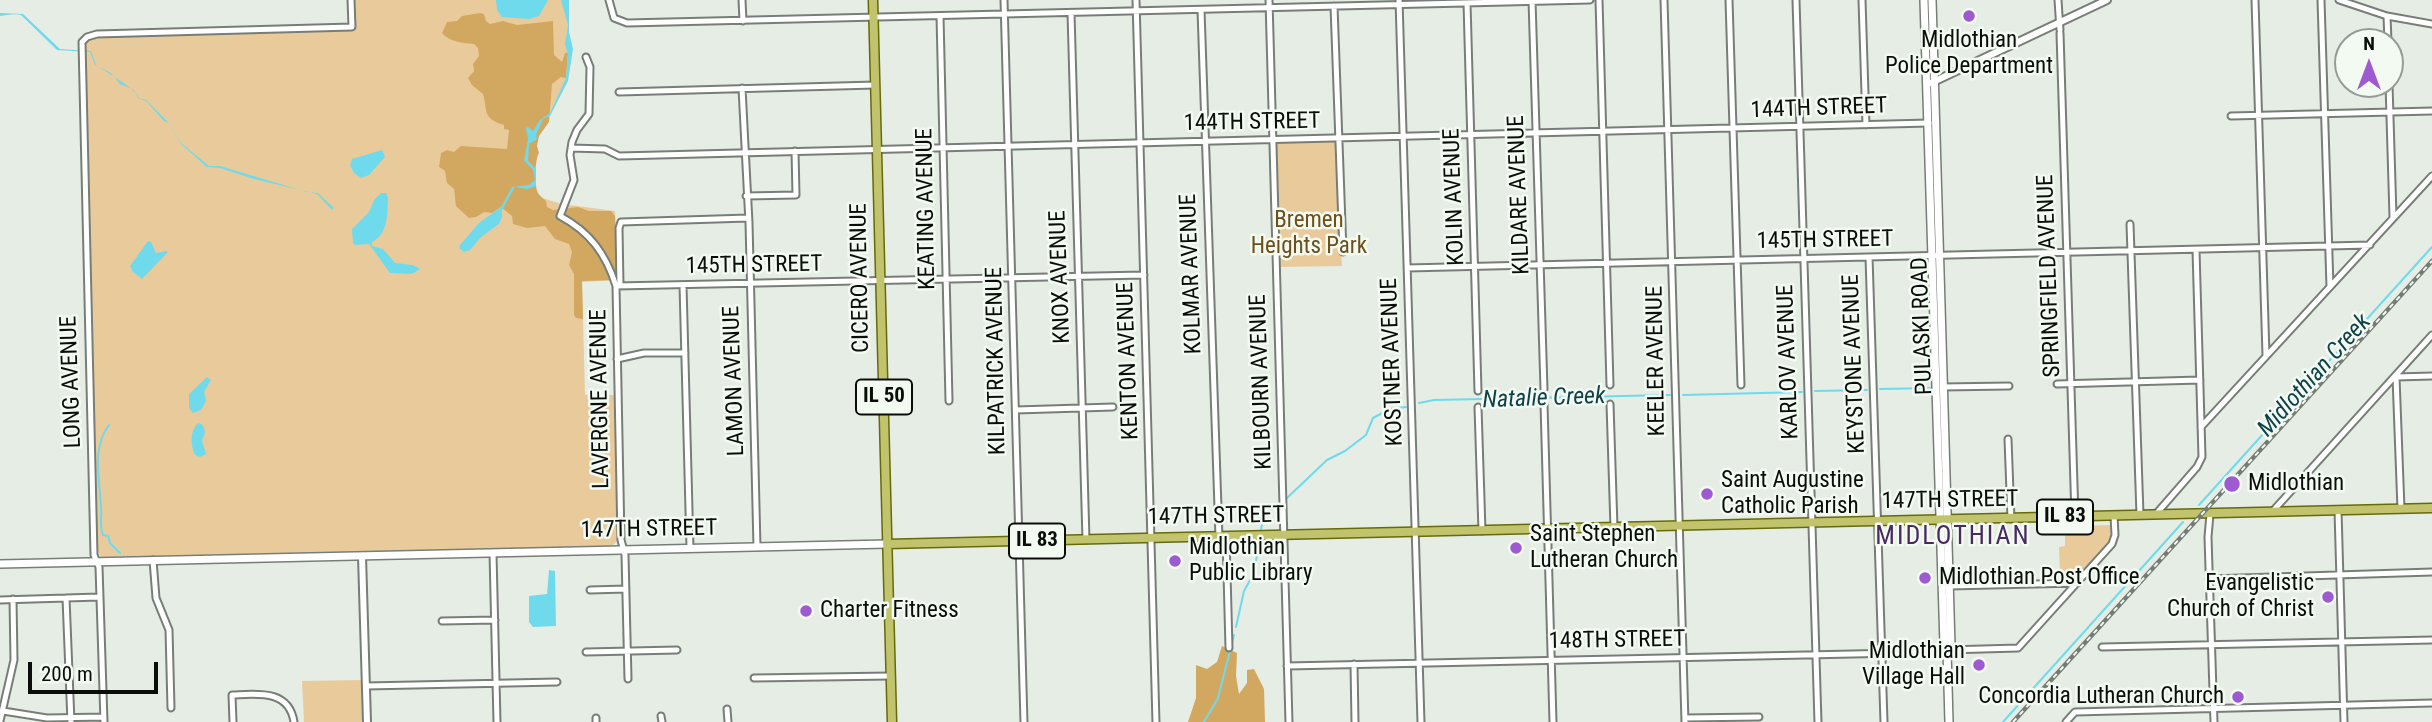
<!DOCTYPE html>
<html>
<head>
<meta charset="utf-8">
<style>
  body { margin:0 }
  #map { position:relative; width:2432px; height:722px; overflow:hidden; background:#e5ede5; font-family:"Roboto Condensed",sans-serif }
  canvas { display:block }
  .north { position:absolute; left:2334px; top:28px; width:70px; height:70px; box-sizing:border-box; background:#f2faf2; border:2px solid #959b95; border-radius:50%; rotate:0deg; font-size:19px; font-weight:700; line-height:28px; text-align:center; color:#0a0d0a }
  .north::after { content:''; display:block; margin:auto; width:24px; height:32px; background:#9e5bd1; clip-path:polygon(50% 0,100% 100%,50% 72%,0 100%) }
  .scale { position:absolute; left:28px; top:662px; width:130px; height:32px; box-sizing:border-box; border:4px solid #0a0d0a; border-top:0; padding-left:9px; font-size:21px; line-height:24px; white-space:nowrap; color:#0a0d0a; -webkit-text-stroke:5px #f2faf2; paint-order:stroke }
</style>
</head>
<body>
<div id="map">
<canvas width="2432" height="722"></canvas>
<div class="north">N</div>
<div class="scale">200 m</div>
</div>
<script>
const g = document.querySelector('canvas').getContext('2d');
g.lineJoin = 'round';
function fillPath(path, color) {
  g.fillStyle = color;
  g.fill(path, 'evenodd');
}
function stroke(path, color, width, dash) {
  g.strokeStyle = color;
  g.lineWidth = width;
  g.lineCap = dash ? 'butt' : 'round';
  g.setLineDash(dash || []);
  g.stroke(path);
}
function drawText(font, color, halo, rows, align = 'center') {
  g.font = font + ' "Roboto Condensed",sans-serif';
  g.lineWidth = 5;
  g.setLineDash([]);
  g.textBaseline = 'middle';
  g.strokeStyle = halo;
  g.fillStyle = color;
  for (const [text, x, y, turn = 0] of rows) {
    g.save();
    g.translate(x, y);
    g.rotate((+turn || 0) * Math.PI / 180);
    g.textAlign = isNaN(turn) ? turn : align;
    if (halo) g.strokeText(text, 0, 0);
    g.fillText(text, 0, 0);
    g.restore();
  }
}
const green = new Path2D(`
  M354,0H568V32L571,43L566,80L551,112L538,126L532,195L562,204L615,211L618,280L582,282L585,395H616L618,540L611,547L101,557L97,549L96,535L82,52L85,41L96,36L142,33L355,28Z
  M1335,140L1342,266L1279,267L1274,141Z
  M2112,525V539L2079,577H2060L2059,547L2065,546V526Z
  M363,680L364,722H304L302,681Z`);
const forest = new Path2D(`
  M480,13L484,14L486,21L490,24L503,21L517,25L553,21L554,55L562,62L565,53H568L566,78L561,77L552,84L549,122L539,136L537,146L539,153C535,159 534,185 538,193C540,196 544,199 546,201L547,207L553,210L578,207L589,211H611L615,216L618,280L582,281L583,319L576,318L574,315V274L569,265L572,252L569,244L555,239L545,226L527,228L513,224L512,216L501,207L492,213L484,212L476,217L469,218L456,206L454,189L447,183L445,171L439,167L441,153L447,150L454,152L461,146L507,149L509,130L504,129V125C482,118 488,112 483,94L472,85L468,78L474,71L473,64L479,56L478,48L474,44C464,43 449,42 442,33L447,22L457,21L462,16Z
  M1222,646L1237,653L1236,676L1239,694L1247,683V670L1254,669L1264,689L1265,722H1188L1196,698V665L1207,669L1217,662Z`);
const water = new Path2D(`
  M496,0H548L539,16L529,19L502,17L497,10Z
  M561,0H569V32L573,49L568,81L550,116L543,119L536,135L537,139L529,144L528,161L536,169V186L527,189L515,187L502,210V217L499,224L481,237L470,250L464,252L459,248L460,245L479,223L501,207L512,187L529,185L535,180L533,170L524,160L528,139L526,128L528,127L533,131L540,120L550,113L566,78L568,55L565,44L568,25Z
  M0,13L23,14L60,49L91,51L96,65C107,73 134,87 139,98L146,100L169,123L181,143L209,166H220L307,192L318,193L334,208L332,210L317,194L254,179L220,168L207,167L181,144L169,123L164,121L146,101L138,98L134,90L120,84L111,73L95,65L90,52L57,50L21,15C15,13 6,15 0,16Z
  M382,150L385,157L369,175L361,178L354,173L350,165L352,159Z
  M381,193H386L388,197C387,214 389,233 372,242V246L383,249L395,263L413,265L420,269L412,274L390,273L369,244L355,245L353,243L352,229L369,212L374,200Z
  M148,241L151,242L156,253L166,251L168,252L142,279L133,272L130,266Z
  M207,377L211,380L204,392L206,401L201,410L193,413L189,408V394Z
  M198,423L203,425L205,432L202,441L206,454L200,457L195,455C190,445 190,430 198,423Z
  M549,570L555,571L556,626L533,627L529,622V596L547,594Z`);
const stream = new Path2D(`
  M1880,389L1932,388
  M1815,391L1867,390
  M1683,395L1802,392
  M1419,403L1434,400L1670,395
  M109,425C91,448 100,481 101,507C102,517 99,525 103,535L108,536L110,543L120,553
  M1287,498L1327,460L1345,451L1366,435L1373,418L1390,409L1406,407
  M2199,505L2432,247
  M1261,529L1264,517L1277,504
  M1236,627L1244,591L1253,575L1260,541
  M1204,722L1218,698L1234,635
  M2003,722L2183,522`);
const minor = new Path2D(`
  M609,0L614,18L627,23L1590,0
  M742,0L743,21
  M1004,0L1024,722
  M1136,0L1156,722
  M1269,0L1289,722
  M1399,0L1421,722
  M1532,0L1544,389
  M1599,0L1610,385
  M1664,0L1685,722
  M1729,0L1741,385
  M1796,0L1818,722
  M1862,0L1866,125
  M2058,0L2060,30
  M2255,0L2266,355
  M2321,0L2330,287
  M2339,0L2387,16L2432,24
  M1467,3L1478,391
  M1334,6L1343,252
  M1201,10L1219,537
  M1071,13L1086,540
  M940,16L949,401
  M2387,16L2388,42
  M2060,33L2075,517
  M586,57L590,67L589,114L577,130L572,142L570,155L574,180L560,216C590,232 606,254 616,286L621,540L625,555L628,679
  M2389,84L2393,217
  M742,88L749,223L757,547
  M619,92L875,85
  M2231,116L2432,111
  M571,148L605,149L619,156L1929,123
  M746,196L796,195L795,151
  M2130,224L2140,515
  M1869,257L1884,722
  M1407,268L2370,245
  M683,285L690,548
  M616,286L1144,275
  M620,286L619,228L621,222L748,218
  M617,359L644,353H685
  M2057,384L2200,380
  M1942,387L2009,386
  M1544,404L1553,722
  M1610,404L1614,528
  M1478,407L1482,531
  M1016,410L1113,407
  M2201,427L2432,176
  M2008,439L2011,519
  M2401,509L2396,377L2432,376
  M2338,510L2344,722
  M2272,512L2432,335
  M2156,514L2197,467L2202,457L2196,250
  M2210,514L2208,537L2214,722
  M1226,536L1229,648
  M493,553L497,722
  M153,560L156,598L169,630L171,708
  M2209,579L2432,572
  M1949,586L2078,583
  M590,590L626,589
  M66,598L71,722
  M0,600L99,597
  M442,621L495,620
  M2102,647L2432,640
  M1947,650L2018,648L2112,544L2115,535L2114,516
  M586,652L677,650
  M1354,664L1355,722
  M1287,666L1947,652
  M754,678L891,676
  M366,686L557,682
  M727,709L728,722
  M3,711L47,718L104,717
  M661,716L662,722
  M596,718V722
  M1685,718L1759,717
  M0,721L14,660L13,599
  M104,722L99,567L94,555L82,42L87,37L97,34L352,27L351,0
  M233,722L232,695C257,694 289,689 294,722
  M2066,722L2075,712L2432,703`);
const tertiary = new Path2D(`
  M1931,83L2107,0
  M362,556L367,722`);
const secondary = new Path2D(`
  M1924,0L1944,645L1947,650L1949,722
  M1932,0L1951,645L1947,650
  M0,564L887,544`);
const primary = new Path2D(`
  M873,0L892,722
  M887,544L2432,508`);
const rail = new Path2D(`
  M2013,722L2432,261`);
const markers = [
  [1969,16,7,"#9e5bd1"],
  [2232,484,9,"#9e5bd1"],
  [1707,494,7,"#9e5bd1"],
  [1516,548,7,"#9e5bd1"],
  [1175,561,7,"#9e5bd1"],
  [1925,578,7,"#9e5bd1"],
  [2328,597,7,"#9e5bd1"],
  [806,611,7,"#9e5bd1"],
  [1979,665,7,"#9e5bd1"],
  [2238,697,7,"#9e5bd1"]
];
const shields = [
  [884,397,56],
  [2065,517,56],
  [1037,541,56]
];
const shieldNames = [
  ["IL 50",884,397],
  ["IL 83",2065,517],
  ["IL 83",1037,541]
];
const poiNames = [
  ["Midlothian",1969,41,"center"],
  ["Police Department",1969,67,"center"],
  ["Saint Augustine",1721,481],
  ["Catholic Parish",1721,507],
  ["Midlothian",2248,484],
  ["Saint Stephen",1530,535],
  ["Lutheran Church",1530,561],
  ["Midlothian",1189,548],
  ["Public Library",1189,574],
  ["Midlothian Post Office",1939,578],
  ["Evangelistic",2314,584,"right"],
  ["Church of Christ",2314,610,"right"],
  ["Charter Fitness",820,611],
  ["Midlothian",1965,652,"right"],
  ["Village Hall",1965,678,"right"],
  ["Concordia Lutheran Church",2224,697,"right"]
];
const streetNames = [
  ["144TH STREET",1819,109,-2],
  ["144TH STREET",1252,123,-1],
  ["KILDARE AVENUE",1520,195,-92],
  ["KOLIN AVENUE",1455,197,-92],
  ["KEATING AVENUE",927,209,-91],
  ["145TH STREET",1825,241,-1],
  ["145TH STREET",754,266,-1],
  ["KOLMAR AVENUE",1192,274,-92],
  ["SPRINGFIELD AVENUE",2050,276,-92],
  ["KNOX AVENUE",1061,277,-92],
  ["CICERO AVENUE",861,278,-91],
  ["PULASKI ROAD",1923,326,-92],
  ["KILPATRICK AVENUE",997,361,-91],
  ["KENTON AVENUE",1129,361,-92],
  ["KEELER AVENUE",1657,361,-91],
  ["KOSTNER AVENUE",1393,362,-92],
  ["KARLOV AVENUE",1789,362,-92],
  ["KEYSTONE AVENUE",1855,364,-92],
  ["LAMON AVENUE",735,381,-92],
  ["LONG AVENUE",72,382,-92],
  ["KILBOURN AVENUE",1262,382,-92],
  ["LAVERGNE AVENUE",601,399,-91],
  ["147TH STREET",1950,501,-1],
  ["147TH STREET",1216,517,-1],
  ["147TH STREET",649,530,-1],
  ["148TH STREET",1617,641,-1]
];
const parkNames = [
  ["Bremen",1309,221],
  ["Heights Park",1309,247]
];
const waterNames = [
  ["Midlothian Creek",2315,376,-48],
  ["Natalie Creek",1544,399,-2]
];
const quarterNames = [
  ["MIDLOTHIAN",1953,537]
];
fillPath(green, '#e9cb9b');
fillPath(forest, '#d2a861');
fillPath(water, '#6fdaec');
stroke(stream, '#6fdaec', 2);
stroke(minor, '#777e77', 9);
stroke(tertiary, '#777e77', 10);
stroke(secondary, '#777e77', 10);
stroke(primary, '#666a0b', 11);
stroke(minor, '#fff', 5);
stroke(tertiary, '#fff', 6);
stroke(secondary, '#fff', 7);
stroke(primary, '#c1c46d', 8);
stroke(rail, '#757b75', 4.5);
stroke(rail, '#f2faf2', 2, [5]);
for (const [x, y, r, color] of markers) {
  const dot = new Path2D();
  dot.arc(x, y, r, 0, 2 * Math.PI);
  g.fillStyle = color;
  g.fill(dot);
  stroke(dot, '#f2faf2', 2.5);
}
for (const [x, y, w] of shields) {
  const box = new Path2D();
  box.roundRect(x - w / 2, y - 17.5, w, 35, 5);
  g.fillStyle = '#f2faf2';
  g.fill(box);
  stroke(box, '#0a0d0a', 2);
}
drawText('bold 21px', '#0a0d0a', null, shieldNames);
drawText('23px', '#0a0d0a', '#f2faf2', poiNames, 'left');
drawText('23px', '#0a0d0a', '#f2faf2', streetNames);
drawText('23px', '#6c4f19', '#f2faf2', parkNames);
drawText('italic 24px', '#0f4149', '#f2faf2', waterNames);
g.letterSpacing = '2px';
drawText('26px', '#492962', '#f2faf2', quarterNames);
g.letterSpacing = '0px';
</script>
</body>
</html>
